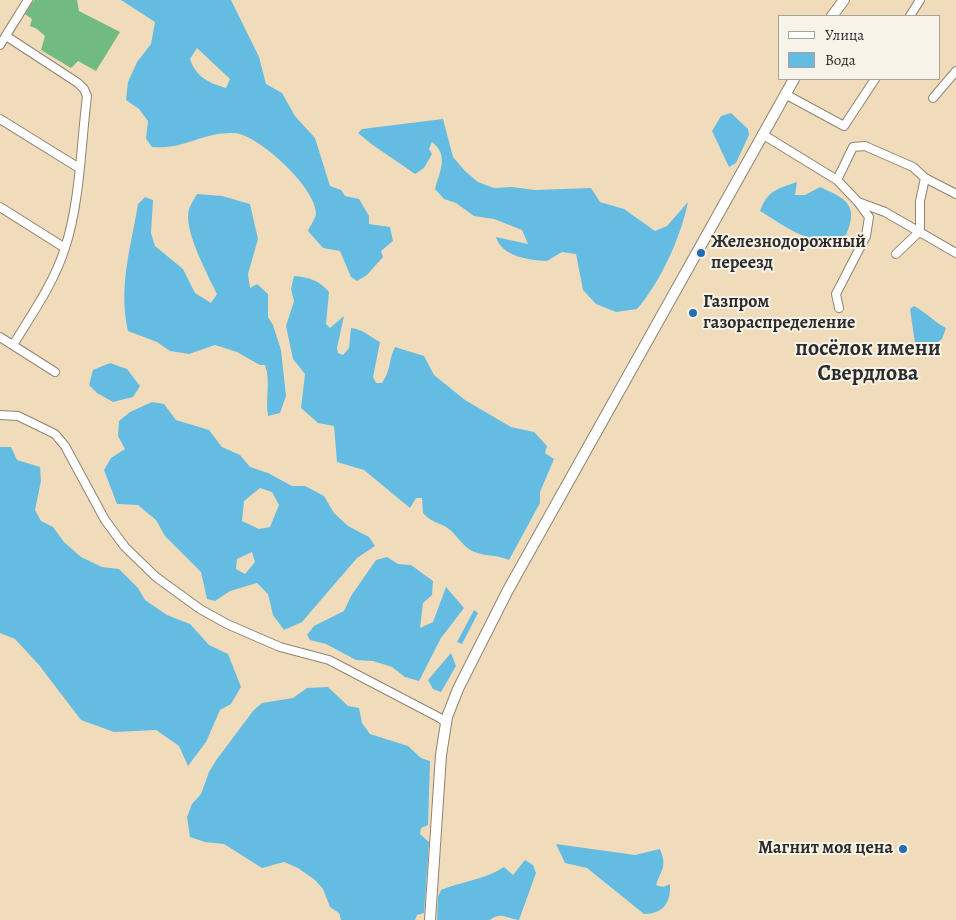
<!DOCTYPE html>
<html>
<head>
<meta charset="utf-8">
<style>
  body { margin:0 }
  #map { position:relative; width:956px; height:920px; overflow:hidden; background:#f0dcbb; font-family:Alegreya,serif }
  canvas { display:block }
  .legend { position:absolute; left:778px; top:15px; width:162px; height:65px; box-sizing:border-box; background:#f7f3e8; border:1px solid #a5a39c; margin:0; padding:6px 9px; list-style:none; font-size:15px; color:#2b2b2b }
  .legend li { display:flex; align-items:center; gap:10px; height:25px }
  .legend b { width:25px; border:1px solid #a5a39c }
</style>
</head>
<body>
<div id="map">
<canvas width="956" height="920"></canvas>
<ul class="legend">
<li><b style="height:6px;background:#fff"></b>Улица</li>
<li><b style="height:14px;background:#65bce2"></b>Вода</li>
</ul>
</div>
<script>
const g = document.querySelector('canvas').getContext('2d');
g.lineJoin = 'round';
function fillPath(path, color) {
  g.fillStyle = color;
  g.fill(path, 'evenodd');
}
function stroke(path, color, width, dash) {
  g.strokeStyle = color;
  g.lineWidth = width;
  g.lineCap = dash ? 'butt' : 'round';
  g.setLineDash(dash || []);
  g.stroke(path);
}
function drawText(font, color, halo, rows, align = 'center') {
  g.font = font + ' Alegreya,serif';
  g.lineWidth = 4;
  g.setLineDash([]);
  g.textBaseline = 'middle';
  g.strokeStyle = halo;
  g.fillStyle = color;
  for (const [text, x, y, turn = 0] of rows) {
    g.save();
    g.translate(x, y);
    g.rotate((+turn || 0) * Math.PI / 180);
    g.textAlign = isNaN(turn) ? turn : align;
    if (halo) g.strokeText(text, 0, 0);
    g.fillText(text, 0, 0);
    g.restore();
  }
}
const forest = new Path2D(`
  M34,0H77L79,11L120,32L96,71L78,61L71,68L41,50L45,36L37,29L30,26L32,19L25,14Z`);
const water = new Path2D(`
  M121,0H231L259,57L266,84L282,93L295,116L315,138L330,186L341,190L345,196L359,199L369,216V224L390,227L393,241L381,251L383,257L367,275L357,281L351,277L340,251L323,248L308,231C310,226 316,218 316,213C316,188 258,134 234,133C202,132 184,150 152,147L146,139L148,121L139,109L126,100L128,82L137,62L151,44L155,22ZM197,48L230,79L226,88C209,83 196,77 190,59Z
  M731,113L748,129L749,135L736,163L729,167L712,131L721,116Z
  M443,119L453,157L465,171L478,182L494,188L512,187L535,190L591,188L600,202L624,209L655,231L667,226L688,202C681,237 660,283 637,309L616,312L596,304L583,290L576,254L562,252L547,261C529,260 502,257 496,237L528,244L522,230L494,219L474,216L456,203L444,199L435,189C440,171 449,155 432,142L429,149L432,154L424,168L415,174C396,160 376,149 358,133L362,129Z
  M797,182L795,195H805L820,187C844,198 860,204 846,235C810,248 790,229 760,211C768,190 777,189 797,182Z
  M197,194L222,196L250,204L258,239L248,274L250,288L257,284L268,294V317L273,325L281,350L286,396L280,413L268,416C265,399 271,381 265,365H260L237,352L215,345L189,354L170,351L157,342L128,331C118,287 131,247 138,204L145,197L153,200L151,233L155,246L183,269L195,293L211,303L217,294C208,275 183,230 189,209C191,204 194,199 197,194Z
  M294,276C309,277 320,281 329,292L326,324L330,328L344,316L337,348L338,353L343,355L349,348L351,328C363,329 370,337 380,342L373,377L376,383H382C392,368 388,361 395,347L424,356L434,375L465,400L511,427L534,432L547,446L545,453L554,459L540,492V503L509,560C496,554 484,557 472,551C462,546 456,533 446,527C437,522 431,522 423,513L422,498H416L410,508L364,470L337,462L334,426L318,423L301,408L305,374L293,359L286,326L294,301L291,289Z
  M914,306C926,312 934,322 946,328L942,339L917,357L910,309Z
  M110,363L127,369L140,386L133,397L113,402L97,393L89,385L93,370Z
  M152,402L164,404L176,420L209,430L222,447L240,455L250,467L268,473L292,486H305L324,496L334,513L348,526L369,537L375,546L357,558L302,622L284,630L273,615L268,594L257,583L230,591L215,601L207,599L201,572L165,536L156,520L138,505L117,504L104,470L111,458L125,449L118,436L119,421L130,412ZM260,488L272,492L279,505L270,527L259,529L242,521L244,501ZM252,552L255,562L245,574L236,569L237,559Z
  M0,447H11L17,460L40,467L41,481L35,510L41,521L53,527L64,542L81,557L102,567L119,569L138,588L145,600L167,615L190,624L209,645L228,654L241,687L231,704L220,710L206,742L188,766L179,746L156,730L114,732L81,720L39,665L15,639L0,633Z
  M387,557L398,564L411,565L433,581L432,595L423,603L420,628L433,622L446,587L464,608L441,638L419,681L405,677L392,667L373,661L356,660L326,644L310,640L307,635L314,626L344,611L351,596L376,560Z
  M474,610L478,613L462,644L457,642Z
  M451,653L456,666L441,692L433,689L428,680Z
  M328,687L348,706L359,708L362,723L370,734L408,746L421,758L430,761L428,825L421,828L420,834L429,842L424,913L417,915L415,920H341L339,913L330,907L323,889L315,880L298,868L284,862L262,868L224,844L205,842L190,837L187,817L192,804L201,794L209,772L217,759L253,711L262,703L293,698L307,688Z
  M556,844L635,855L660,849C667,867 662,868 656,885L663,887L670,884C671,903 663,914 644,914L587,868L565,863Z
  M525,860L533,865L536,873L519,920C507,919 501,911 490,920H437L438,897L441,890C462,881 485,880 504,867L513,875Z`);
const minor = new Path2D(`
  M910,16L920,0
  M6,36L78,83L84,89L87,96C81,144 80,203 65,248C54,283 32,314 13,345
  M0,45L28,0
  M785,94L844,126L875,79
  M933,98L956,71
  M0,119L79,168
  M762,134L837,180L858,202L885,212L956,253
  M837,180L853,147L865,146L913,167L925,178L956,194
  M0,207L65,248
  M896,254L920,231V201L925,178
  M839,308L836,294L866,236L869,217L858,202
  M0,337L55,372
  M0,415L18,416L55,434L65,446L105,520L125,547L156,577L200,609L227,624L280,647L329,660L440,718L446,723`);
const major = new Path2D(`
  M832,16L844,0
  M430,920L441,755L447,717L458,689L508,590L794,79`);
const markers = [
  [701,253,5,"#1f6fb2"],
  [693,313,5,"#1f6fb2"],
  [903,849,5,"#1f6fb2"]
];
const poiNames = [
  ["Железнодорожный",711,243],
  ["переезд",711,264],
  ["Газпром",703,303],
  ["газораспределение",703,324],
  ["Магнит моя цена",893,849,"right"]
];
const districtNames = [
  ["посёлок имени",868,350],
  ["Свердлова",868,375]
];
fillPath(forest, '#71bb81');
fillPath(water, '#65bce2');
stroke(minor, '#8e8473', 10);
stroke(major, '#8e8473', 12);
stroke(minor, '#fff', 8);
stroke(major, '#fff', 10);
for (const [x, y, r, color] of markers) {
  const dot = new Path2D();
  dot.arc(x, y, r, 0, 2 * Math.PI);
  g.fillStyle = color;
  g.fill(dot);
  stroke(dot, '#f7f3e8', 2);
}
drawText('bold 18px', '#2b2b2b', '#f7f3e8', poiNames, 'left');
drawText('bold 22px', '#2b2b2b', '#f7f3e8', districtNames);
</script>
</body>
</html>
